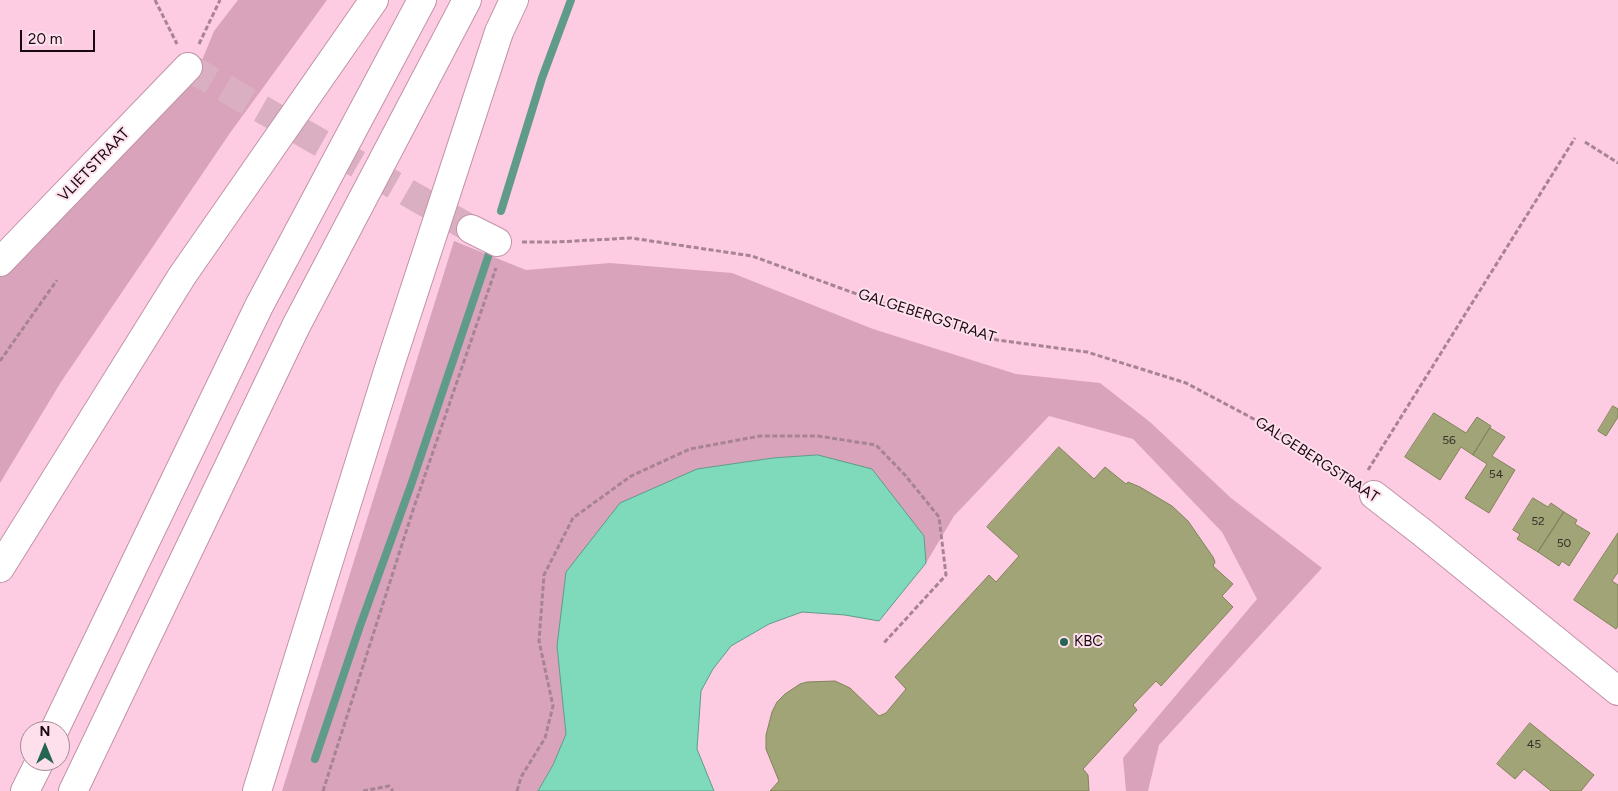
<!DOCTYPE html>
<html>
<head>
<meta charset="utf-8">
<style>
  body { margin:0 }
  #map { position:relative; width:1618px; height:791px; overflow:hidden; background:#fdcce2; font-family:Figtree,sans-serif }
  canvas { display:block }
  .north { position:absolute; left:20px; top:721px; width:50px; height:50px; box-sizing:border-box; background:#fee0ed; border:1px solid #a28a95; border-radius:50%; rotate:0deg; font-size:14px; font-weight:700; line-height:20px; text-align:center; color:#180810 }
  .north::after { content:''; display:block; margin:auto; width:18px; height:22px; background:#266552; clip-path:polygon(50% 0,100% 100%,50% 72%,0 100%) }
  .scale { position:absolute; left:20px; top:30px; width:75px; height:22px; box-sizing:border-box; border:2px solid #180810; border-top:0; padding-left:6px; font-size:15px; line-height:18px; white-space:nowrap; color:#180810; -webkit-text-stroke:4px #fee0ed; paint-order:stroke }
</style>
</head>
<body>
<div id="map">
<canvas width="1618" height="791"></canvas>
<div class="north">N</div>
<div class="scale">20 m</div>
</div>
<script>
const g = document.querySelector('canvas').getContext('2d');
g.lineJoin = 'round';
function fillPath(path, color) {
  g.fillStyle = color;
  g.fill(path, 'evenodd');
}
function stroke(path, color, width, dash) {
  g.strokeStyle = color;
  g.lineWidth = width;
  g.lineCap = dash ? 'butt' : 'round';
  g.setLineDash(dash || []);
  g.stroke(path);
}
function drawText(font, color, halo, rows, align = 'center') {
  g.font = font + ' Figtree,sans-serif';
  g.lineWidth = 4;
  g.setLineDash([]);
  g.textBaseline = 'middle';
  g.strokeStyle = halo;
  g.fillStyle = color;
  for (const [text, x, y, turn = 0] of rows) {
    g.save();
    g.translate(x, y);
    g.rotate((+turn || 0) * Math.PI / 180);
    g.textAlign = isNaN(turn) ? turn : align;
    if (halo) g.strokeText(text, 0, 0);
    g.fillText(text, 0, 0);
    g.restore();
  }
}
const green = new Path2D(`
  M238,0H327L230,133L61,382L0,483V277L180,86L194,80L214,31Z
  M454,241L526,270L610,263L732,273L873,329L1016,374L1100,383L1150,422L1231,498L1322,568L1159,745L1148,791H1126L1123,758L1257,599L1222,532L1133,439L1049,416L954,516L926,563L924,536L818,455L773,458L697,469L557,646L566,734L553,765L538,791H282Z`);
const water = new Path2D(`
  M818,455L872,469L924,536L926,563L879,621L845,615L802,612L769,624L731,646L713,669L701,691L697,749L714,791H538L553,765L566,734L557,646L566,572L620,503L697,469L773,458Z`);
const stream = new Path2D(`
  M501,211L542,78L571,0
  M315,759L360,626L411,485L489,254`);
const building = new Path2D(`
  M1613,406L1618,409V417L1606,436L1598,431Z
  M1434,413L1466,433L1477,417L1491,426L1473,455L1461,447L1440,480L1405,457Z
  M1490,428L1505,437L1492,456L1515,470L1489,513L1465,498L1487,464L1473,455Z
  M1059,447L1094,479L1105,467L1126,484L1128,482L1140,487L1172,506L1188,521L1213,557L1215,562L1213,566L1233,584L1222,596L1233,607L1161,686L1156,681L1133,705L1137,710L1083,769L1088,775L1089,791H770L779,781L766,749V735L772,712L777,702L785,694L800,684L807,682L835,681L850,688L879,716L886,713L906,689L895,677L989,575L996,582L1019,556L987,527Z
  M1533,498L1548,507L1551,503L1564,512L1538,552L1517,539L1520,534L1513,530Z
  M1564,512L1577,520L1575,524L1590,533L1569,566L1562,561L1559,566L1538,552Z
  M1618,533V572L1612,581L1618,585V626L1616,629L1574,600Z
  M1530,723L1594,775L1581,791H1551L1524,769L1515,779L1497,764Z`);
const minorTunnel = new Path2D(`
  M188,67L471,229`);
const path = new Path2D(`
  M155,0L177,44
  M199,44L220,0
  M1585,142L1618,163
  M522,242H556L631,238L752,256L898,309L997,340L1087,352L1186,383L1284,435L1352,481
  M0,361L57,280
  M1368,470L1575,138
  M323,791L413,510L496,268
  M363,791L389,786L393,791
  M517,791L521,777L545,738L553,706L539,641L544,575L573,518L631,476L690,449L760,436H818L876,445L905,475L939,517L946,575L883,644`);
const minor = new Path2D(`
  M471,229L497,242
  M0,262L188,67
  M1374,495L1423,533L1618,691`);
const highway = new Path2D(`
  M0,568L182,276L374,0
  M54,731L259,306L422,0
  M25,791L40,761
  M73,791L296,326L467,0
  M257,791L390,365L499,32L514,0`);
const markers = [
  [1064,642,5,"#266552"]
];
const numberNames = [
  ["56",1449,440],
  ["54",1496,474],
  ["52",1538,521],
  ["50",1564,543],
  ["45",1534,744]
];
const streetNames = [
  ["VLIETSTRAAT",94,165,-46],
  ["GALGEBERGSTRAAT",927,316,18],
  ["GALGEBERGSTRAAT",1317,460,33]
];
const poiNames = [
  ["KBC",1074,642]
];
fillPath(green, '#d9a3bb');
fillPath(water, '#7edabb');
stroke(water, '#5f9b88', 1);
stroke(stream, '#5f9b88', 8);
fillPath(building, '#a1a477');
stroke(building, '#818358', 1);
stroke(minorTunnel, '#dbafc2', 28, [28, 14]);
stroke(minor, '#c193a8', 30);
stroke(highway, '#c193a8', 30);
stroke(path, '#a88394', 3, [5, 2.5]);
stroke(minor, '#fff', 28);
stroke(highway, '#fff', 28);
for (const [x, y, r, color] of markers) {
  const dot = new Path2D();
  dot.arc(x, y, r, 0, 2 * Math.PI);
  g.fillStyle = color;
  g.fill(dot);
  stroke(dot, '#fee0ed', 2);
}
drawText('12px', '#3a2f2a', null, numberNames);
drawText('15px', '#180810', '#fee0ed', streetNames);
drawText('15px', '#180810', '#fee0ed', poiNames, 'left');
</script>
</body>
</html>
